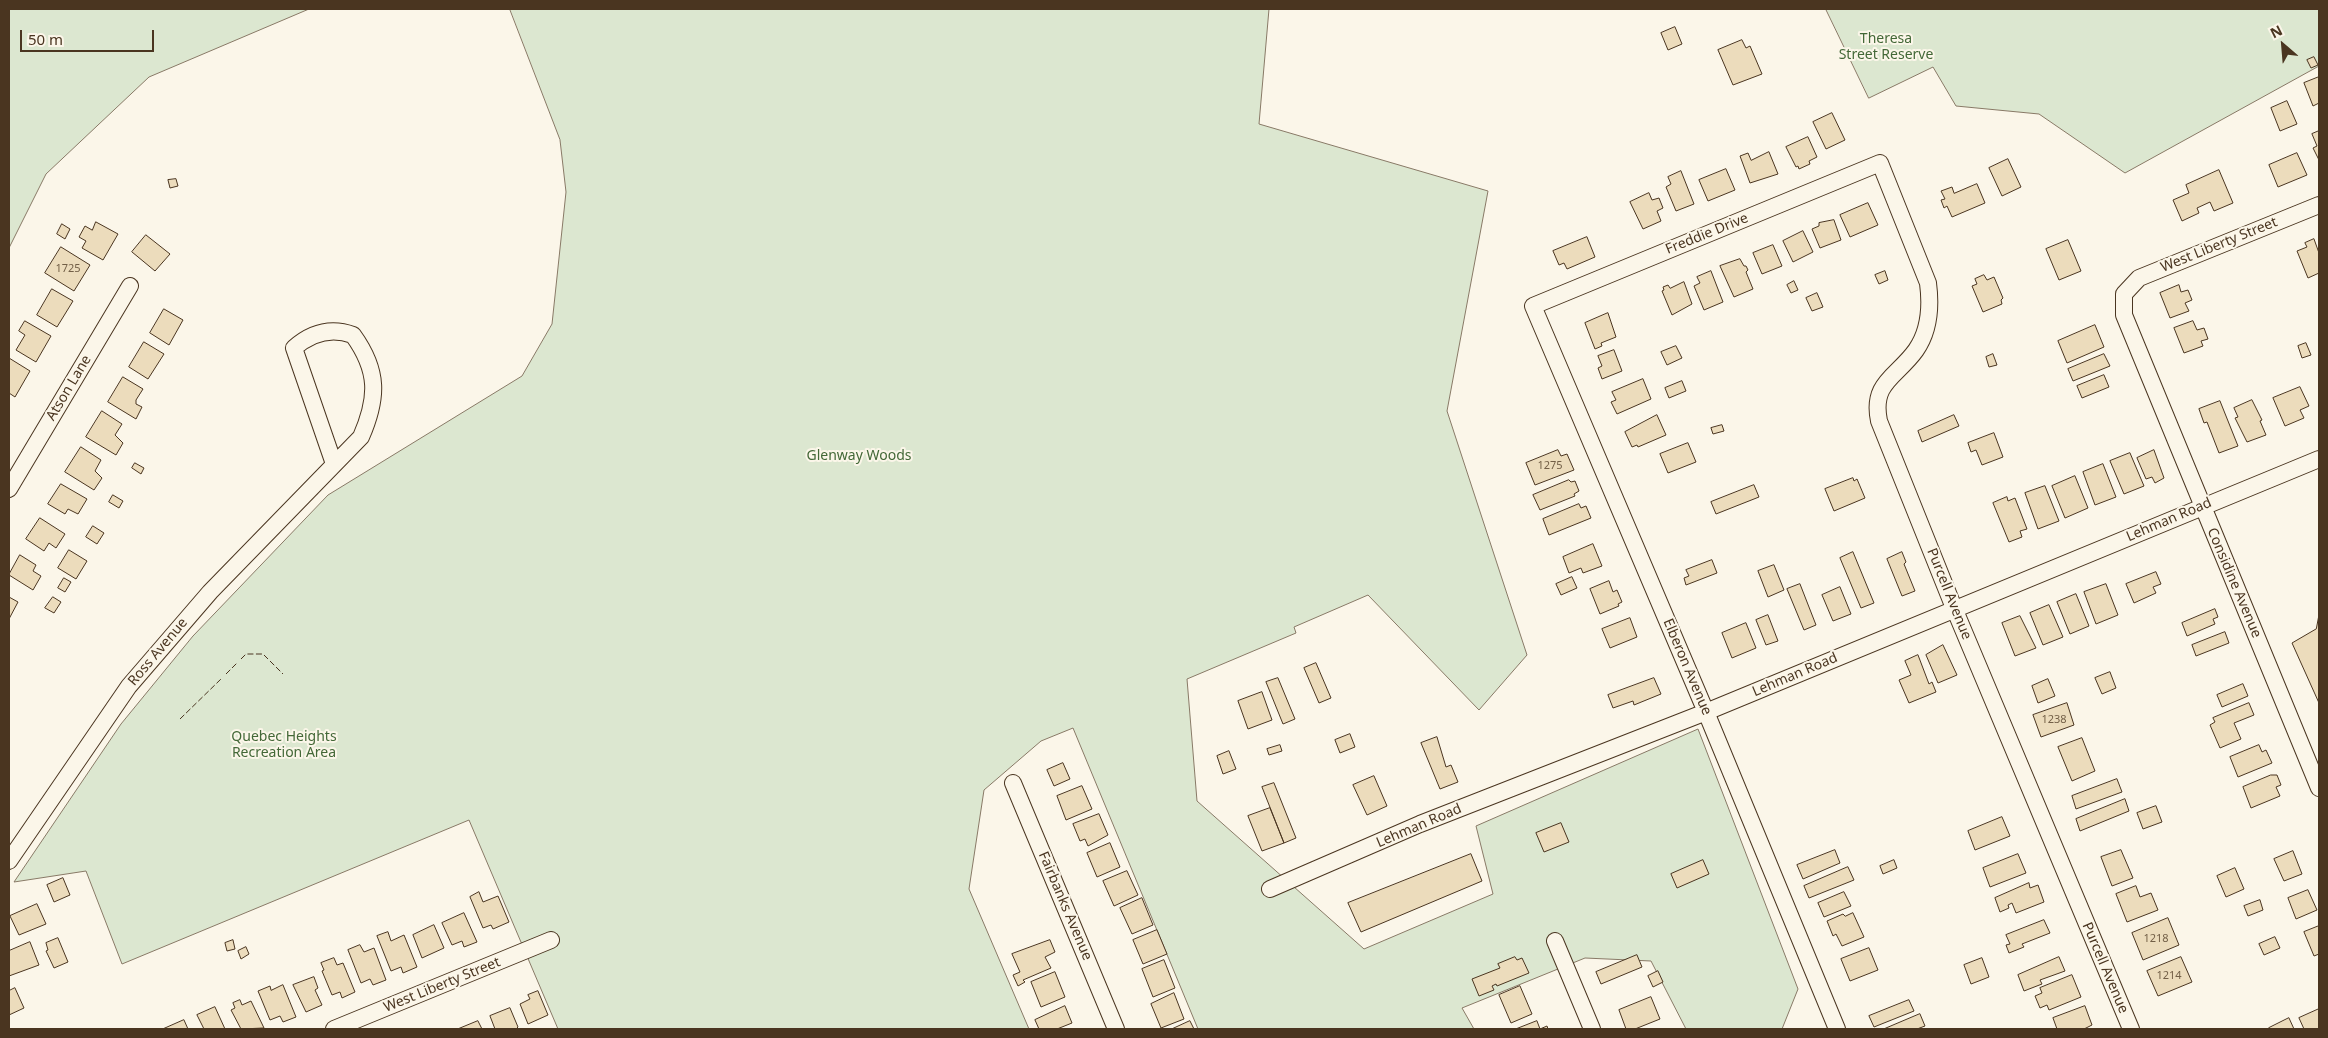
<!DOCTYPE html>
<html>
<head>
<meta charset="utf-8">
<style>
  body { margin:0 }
  #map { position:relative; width:2328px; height:1038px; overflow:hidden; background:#fbf6e9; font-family:"Noto Sans",sans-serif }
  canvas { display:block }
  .frame { position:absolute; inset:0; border:10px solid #4a3520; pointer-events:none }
  .north { position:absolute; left:2258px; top:20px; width:50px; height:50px; -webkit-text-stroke:4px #fbf6e9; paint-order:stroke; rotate:333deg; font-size:14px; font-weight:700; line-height:20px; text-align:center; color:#4a3520 }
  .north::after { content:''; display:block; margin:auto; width:18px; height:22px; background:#4a3520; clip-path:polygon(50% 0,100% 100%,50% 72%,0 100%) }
  .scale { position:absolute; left:20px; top:30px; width:134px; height:22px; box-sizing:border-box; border:2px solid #4a3520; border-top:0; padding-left:6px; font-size:15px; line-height:18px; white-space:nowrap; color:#4a3520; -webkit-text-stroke:4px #fbf6e9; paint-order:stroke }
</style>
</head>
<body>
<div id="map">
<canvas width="2328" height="1038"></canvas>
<div class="frame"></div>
<div class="north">N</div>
<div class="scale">50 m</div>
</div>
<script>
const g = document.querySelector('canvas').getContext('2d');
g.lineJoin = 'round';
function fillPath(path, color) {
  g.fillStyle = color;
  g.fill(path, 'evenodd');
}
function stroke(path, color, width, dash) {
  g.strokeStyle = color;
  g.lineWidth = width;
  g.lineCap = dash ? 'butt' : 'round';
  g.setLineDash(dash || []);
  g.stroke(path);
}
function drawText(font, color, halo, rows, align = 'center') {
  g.font = font + ' "Noto Sans",sans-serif';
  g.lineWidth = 4;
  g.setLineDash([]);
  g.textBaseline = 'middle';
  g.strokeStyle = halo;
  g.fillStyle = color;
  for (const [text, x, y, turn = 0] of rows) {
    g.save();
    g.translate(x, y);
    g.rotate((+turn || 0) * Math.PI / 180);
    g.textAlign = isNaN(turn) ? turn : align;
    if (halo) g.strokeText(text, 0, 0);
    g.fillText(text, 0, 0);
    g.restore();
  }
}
const green = new Path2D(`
  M9,9H309L149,77L46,174L9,248Z
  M510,9H1269L1259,124L1488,191L1447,411L1527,655L1479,710L1368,595L1294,627L1296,633L1187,679L1197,801L1364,949L1493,894L1476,826L1698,729L1798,989L1782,1029H1686L1651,961L1585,958L1462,1008L1474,1029H1198L1073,728L1041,741L984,790L969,889L1029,1029H558L469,820L122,964L86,871L14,882L121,724L193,636L328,495L522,376L552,324L566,192L560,140Z
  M1826,9H2319V66L2125,173L2039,114L1956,106L1933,67L1869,98Z`);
const building = new Path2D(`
  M1675,27L1682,44L1668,50L1661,33Z
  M1742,40L1746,48L1750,46L1762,74L1733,85L1718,50Z
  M2314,57L2318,65L2311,68L2307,60Z
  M2319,77V103L2313,106L2304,83Z
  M2287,101L2297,124L2280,131L2271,108Z
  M1832,113L1845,140L1826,149L1813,122Z
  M2319,131V160L2313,148L2317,146L2312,134Z
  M1808,137L1817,157L1809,161L1810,164L1799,169L1798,166L1796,167L1786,147Z
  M1769,152L1778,174L1750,183L1740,156L1748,153L1751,160Z
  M2297,153L2307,175L2278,187L2269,165Z
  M2008,159L2021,187L2002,196L1989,168Z
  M1726,169L1735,190L1708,201L1699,180Z
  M2219,170L2233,203L2214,211L2210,202L2197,208L2199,213L2182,221L2173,200L2189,193L2186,185Z
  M1681,171L1694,204L1676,211L1666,187L1671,184L1668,177Z
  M176,179L178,186L170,188L168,180Z
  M1977,184L1985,203L1952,217L1947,206L1944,208L1941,200L1945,199L1941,191L1952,187L1954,193Z
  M1649,193L1652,200L1659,198L1663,208L1657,211L1661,221L1643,229L1630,202Z
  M1868,203L1878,225L1850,237L1840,215Z
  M1834,220L1841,240L1820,248L1812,229L1819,226V223Z
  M96,222L118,234L103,260L82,248L86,241L79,237L85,226L92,230Z
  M62,224L70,229L65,239L57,234Z
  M1803,231L1813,252L1793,262L1783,241Z
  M146,235L170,254L155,271L132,252Z
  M1587,237L1595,257L1567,269L1564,263L1559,265L1553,251Z
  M2314,239L2319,253V273L2308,278L2297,251L2307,247L2305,243Z
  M2068,240L2081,271L2059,280L2046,249Z
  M1773,245L1782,266L1762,274L1753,253Z
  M61,247L90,265L74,291L45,273Z
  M1740,259L1744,266H1746L1748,270L1746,272L1753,289L1734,297L1720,266Z
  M1711,271L1723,302L1704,310L1694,286L1700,283L1697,277Z
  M1885,271L1888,280L1879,284L1875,275Z
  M1984,275L1987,280L1994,277L2003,298L2001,300L2002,304L1983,312L1972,286L1977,284L1975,279Z
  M1794,281L1798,290L1791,293L1787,285Z
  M1684,282L1692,304L1672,315L1662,291L1664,290L1663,287L1668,285L1670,288Z
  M2179,285L2181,292L2188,290L2192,300L2185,303L2189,311L2170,318L2160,293Z
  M52,289L73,301L57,327L37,315Z
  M1817,293L1823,307L1812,311L1806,298Z
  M164,309L183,320L169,345L150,333Z
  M1608,313L1616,337L1601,343L1602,346L1595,349L1585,323Z
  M25,321L51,336L36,362L16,350L25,335L19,331Z
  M2193,321L2197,330L2204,328L2208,339L2201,341L2203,346L2184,353L2174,328Z
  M2095,325L2104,347L2067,363L2058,341Z
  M144,342L164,354L148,379L129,367Z
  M2306,343L2311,355L2302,358L2298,346Z
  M1676,346L1682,358L1667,365L1661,352Z
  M1614,350L1622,371L1602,379L1598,368L1602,366L1598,356Z
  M1993,354L1997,365L1989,367L1986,357Z
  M2104,354L2110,366L2073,381L2068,369Z
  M9,358L30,371L15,397L9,393Z
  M2104,375L2109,387L2082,398L2077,386Z
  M123,377L143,389L136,400V404L142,407L136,419L108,402Z
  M1643,379L1651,399L1617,414L1611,402L1616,400L1612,392Z
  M1682,381L1686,391L1669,398L1665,388Z
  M2300,387L2309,406L2300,410L2304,418L2285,426L2273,398Z
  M2252,400L2262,420L2260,421L2266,435L2247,442L2235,418L2238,417L2234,408Z
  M2220,401L2238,446L2219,453L2207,422L2204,423L2199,409Z
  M102,411L122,424L115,435L123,443L116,455L86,437Z
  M1657,415L1666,435L1638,447L1637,445L1632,447L1625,432Z
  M1954,415L1959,426L1922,442L1918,431Z
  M1722,425L1724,431L1713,434L1711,428Z
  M1994,433L2003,457L1982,465L1976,450L1971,452L1968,443Z
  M1688,443L1696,462L1668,473L1660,454Z
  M81,447L101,460L95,471L102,478L94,490L65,472Z
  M1558,450L1561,456L1567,454L1574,470L1535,485L1526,463Z
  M2154,450L2164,478L2155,483L2152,477L2146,479L2137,458Z
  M2130,453L2144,486L2124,494L2110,461Z
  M135,463L144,468L141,474L132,468Z
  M2103,464L2116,497L2095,505L2083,472Z
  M2075,476L2088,508L2065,518L2052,486Z
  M1853,478L1854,481L1857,479L1865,498L1834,511L1825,489Z
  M1569,480L1571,482L1575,481L1579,491L1574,494L1575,496L1540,510L1533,495Z
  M61,484L87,499L78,514L68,509L65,514L48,504Z
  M1754,485L1759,497L1716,514L1711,502Z
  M2045,486L2059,521L2038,529L2025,493Z
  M113,495L123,501L119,508L109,502Z
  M2007,497L2008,501L2015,498L2027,529L2020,531L2022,537L2009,542L1993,503Z
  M1579,504L1581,508L1586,506L1591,518L1549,535L1543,519Z
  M40,518L65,534L56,548L49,543L44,551L26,539Z
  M93,526L104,533L97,544L86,537Z
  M1593,544L1602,566L1583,573L1581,568L1569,573L1563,557Z
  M69,550L87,561L76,579L58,568Z
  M1853,552L1874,603L1861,608L1840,558Z
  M1902,552L1906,562L1904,564L1915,591L1902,596L1887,559Z
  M20,555L36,565L33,571L41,576L33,590L9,575Z
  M1712,560L1717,573L1686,585L1684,578L1689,576L1686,570Z
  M1774,565L1784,590L1768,597L1758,571Z
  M2156,572L2161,584L2153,587L2156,593L2134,603L2126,584Z
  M1572,577L1577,588L1561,595L1556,584Z
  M64,578L71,582L65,592L58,588Z
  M1609,581L1613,592L1617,590L1622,602L1618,604L1619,606L1600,614L1590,589Z
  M1800,584L1816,625L1804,630L1787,589Z
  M2106,584L2118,615L2096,624L2084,592Z
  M1840,587L1851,614L1833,621L1822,595Z
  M2076,594L2089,626L2070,634L2057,602Z
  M9,597L18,602L9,619Z
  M53,597L61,602L54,613L45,608Z
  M2049,605L2063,637L2043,645L2030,613Z
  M2215,609L2218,617L2213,619L2215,624L2187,636L2182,623Z
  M1768,615L1778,641L1766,645L1756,620Z
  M2319,615V703L2292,643L2316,629Z
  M2020,616L2036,648L2015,656L2002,623Z
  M1630,618L1637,637L1610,648L1602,629Z
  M1746,623L1756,648L1732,658L1722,633Z
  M2225,632L2229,643L2196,656L2192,645Z
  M1943,645L1957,675L1938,683L1926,655Z
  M1918,655L1929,684L1932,682L1936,692L1909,703L1899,680L1911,675L1905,661Z
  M1316,663L1331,698L1319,703L1304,668Z
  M2110,672L2116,688L2102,694L2095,678Z
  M1278,678L1295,719L1283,724L1266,682Z
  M1654,678L1661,694L1634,705L1633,701L1613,708L1608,695Z
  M2048,679L2055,696L2038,703L2032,686Z
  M2243,684L2248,696L2222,707L2217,695Z
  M1262,692L1272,720L1248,729L1238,701Z
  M2067,703L2074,725L2041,737L2033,715Z
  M2249,703L2254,715L2234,723L2241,739L2220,748L2210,725L2215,722L2213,718Z
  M1350,734L1355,747L1340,753L1335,740Z
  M1437,737L1446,767L1451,765L1458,782L1440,789L1421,743Z
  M2082,738L2095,771L2072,781L2058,747Z
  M1280,745L1282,751L1269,755L1267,749Z
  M2259,745L2262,752L2266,750L2272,763L2238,777L2230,757Z
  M1229,751L1236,769L1223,774L1217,756Z
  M1063,763L1070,779L1054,786L1047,770Z
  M2271,775H2277L2281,785L2276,787L2280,796L2251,808L2243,787Z
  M1374,776L1387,806L1367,815L1353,785Z
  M2117,779L2122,792L2076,809L2072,796Z
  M1274,783L1296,838L1284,843L1262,787Z
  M1082,786L1092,809L1066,820L1057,796Z
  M2125,799L2129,811L2080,831L2076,819Z
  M2156,806L2162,822L2143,829L2137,813Z
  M1270,808L1284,843L1262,851L1248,816Z
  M1099,814L1108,835L1088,846L1085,839L1080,841L1073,824Z
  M2002,817L2010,836L1975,850L1968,831Z
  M1561,823L1569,842L1544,852L1536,833Z
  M1110,843L1120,867L1097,877L1087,853Z
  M1835,850L1840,863L1803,879L1797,865Z
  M2121,850L2133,878L2112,886L2101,857Z
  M2293,851L2302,874L2284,881L2274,859Z
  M1471,854L1482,881L1361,932L1348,903Z
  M2018,854L2026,873L1990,887L1983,868Z
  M1703,860L1709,874L1677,888L1671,874Z
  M1894,860L1897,868L1883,874L1880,866Z
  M1848,867L1854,880L1809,898L1804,886Z
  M2235,868L2244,889L2226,897L2217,876Z
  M1127,871L1138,895L1114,906L1103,881Z
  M63,878L70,895L54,902L47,885Z
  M2029,883L2030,888L2038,885L2044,902L2016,913L2012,903L2008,905L2009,908L2000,912L1995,898Z
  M2136,886L2140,897L2151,893L2158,910L2127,922L2116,894Z
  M2308,890L2317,910L2296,919L2288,898Z
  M479,892L483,902L498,896L509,922L493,929L491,925L483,928L470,897Z
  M1844,892L1851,906L1824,917L1818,903Z
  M1142,898L1153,925L1132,934L1120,908Z
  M2260,900L2263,910L2248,916L2244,906Z
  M37,904L46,924L19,935L10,916Z
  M464,913L477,942L464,947L462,941L452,945L442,923Z
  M1853,913L1864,937L1842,946L1836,934L1833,936L1827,921L1843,914L1845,916Z
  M2168,918L2179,945L2143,960L2132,933Z
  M2044,920L2050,933L2022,944L2024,947L2009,953L2006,945L2010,944L2006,935Z
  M434,925L444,948L422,958L413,935Z
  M2319,926V954L2314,956L2304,932Z
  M1157,930L1167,954L1143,964L1133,940Z
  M388,932L391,941L404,935L417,967L403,973L401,967L391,971L377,936Z
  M2275,937L2280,948L2264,955L2259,944Z
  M58,938L68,962L54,968L46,951L48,950L46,943Z
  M233,940L235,949L227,951L225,943Z
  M1050,940L1055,952L1045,957L1051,968L1023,980L1025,982L1018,986L1013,975L1020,972L1012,954Z
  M30,942L39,965L9,976V951Z
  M360,945L364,952L374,948L386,980L373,985L370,979L361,983L348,950Z
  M246,947L249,954L241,959L238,951Z
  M1869,948L1878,970L1850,981L1841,959Z
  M1637,955L1642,967L1601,984L1596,972Z
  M1515,957L1517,960L1522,958L1529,973L1497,986L1496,984L1492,986L1494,990L1479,996L1472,979L1500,968L1498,964Z
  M2059,957L2065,971L2040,980L2042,984L2024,991L2018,975Z
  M2181,957L2192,982L2158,996L2147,971Z
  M334,958L337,965L343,963L355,992L342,998L340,992L332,995L322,971L324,970L321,963Z
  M1982,958L1989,977L1971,984L1964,965Z
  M1164,960L1175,988L1153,997L1142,969Z
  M1658,971L1663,982L1653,987L1648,976Z
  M1055,972L1065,997L1041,1007L1031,982Z
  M2072,975L2081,997L2049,1010L2047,1005L2040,1008L2035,996L2042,993L2040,988Z
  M314,977L318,988L315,990L322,1005L306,1012L293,985Z
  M283,985L296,1017L283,1022L280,1016L270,1020L258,991L270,986L271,990Z
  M1520,986L1532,1014L1511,1023L1499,995Z
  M15,988L24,1008L9,1015V991Z
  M538,991L548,1015L528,1024L520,1004L530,999L528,995Z
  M1174,993L1184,1019L1161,1028L1151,1004Z
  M1651,997L1660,1019L1635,1029H1626L1619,1010Z
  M240,1000L242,1005L251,1001L264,1028L241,1029L231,1010L235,1008L233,1003Z
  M1909,1000L1914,1011L1874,1027L1869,1016Z
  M1065,1006L1072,1023L1057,1029H1039L1035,1020Z
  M2085,1006L2092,1025L2084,1029H2057L2053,1018Z
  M215,1007L225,1029H204L197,1015Z
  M510,1008L518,1027L516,1029H495L490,1016Z
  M2319,1009V1029H2304L2299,1018Z
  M1920,1014L1925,1026L1917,1029H1884Z
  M2289,1018L2294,1029H2270L2269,1028Z
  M184,1020L188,1029H163Z
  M478,1021L482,1029H458Z
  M1190,1021L1194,1029H1172Z
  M1537,1021L1540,1029L1547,1026L1548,1029H1516Z`);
const street = new Path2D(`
  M2319,205L2139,278L2124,294V315L2319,788
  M9,489L130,286
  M1013,783L1116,1029
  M9,861L129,686L210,592L361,437C378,398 379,371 353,335C331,327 311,333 294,348L334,464
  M1270,889L1420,824L1706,712L2319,459
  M1555,941L1592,1029
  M334,1029L551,940
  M1837,1029L1706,712L1533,306L1880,163L1928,283C1931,306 1930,330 1916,350C1897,377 1871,382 1879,421L1954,608L2131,1029`);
const fence = new Path2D(`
  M241,659L246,654H263L268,659
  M270,661L283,674
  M226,674L238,662
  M180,719L221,679`);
const numberNames = [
  ["1725",68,269],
  ["1275",1550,466],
  ["1238",2054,720],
  ["1218",2156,939],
  ["1214",2169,976]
];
const parkNames = [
  ["Theresa",1886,39],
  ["Street Reserve",1886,55],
  ["Glenway Woods",859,456],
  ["Quebec Heights",284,737],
  ["Recreation Area",284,753]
];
const streetNames = [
  ["Freddie Drive",1707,234,-22],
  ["West Liberty Street",2219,245,-22],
  ["Atson Lane",69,388,-59],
  ["Lehman Road",2169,520,-23],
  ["Considine Avenue",2234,583,67],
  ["Purcell Avenue",1949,594,68],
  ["Ross Avenue",158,652,-50],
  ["Elberon Avenue",1687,667,67],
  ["Lehman Road",1795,675,-23],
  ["Lehman Road",1419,826,-23],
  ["Fairbanks Avenue",1065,906,67],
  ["Purcell Avenue",2105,968,67],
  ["West Liberty Street",442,985,-22]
];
fillPath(green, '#dce7d0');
stroke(green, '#887966', 1);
fillPath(building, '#ecdcbc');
stroke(building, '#4a3520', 1);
stroke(street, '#4a3520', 18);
stroke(street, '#fbf6e9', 16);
stroke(fence, '#4a3520', 1, [6, 2.5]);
drawText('11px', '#725f47', null, numberNames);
drawText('14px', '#436837', '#fbf6e9', parkNames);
drawText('14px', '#4a3520', '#fbf6e9', streetNames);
</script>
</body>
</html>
